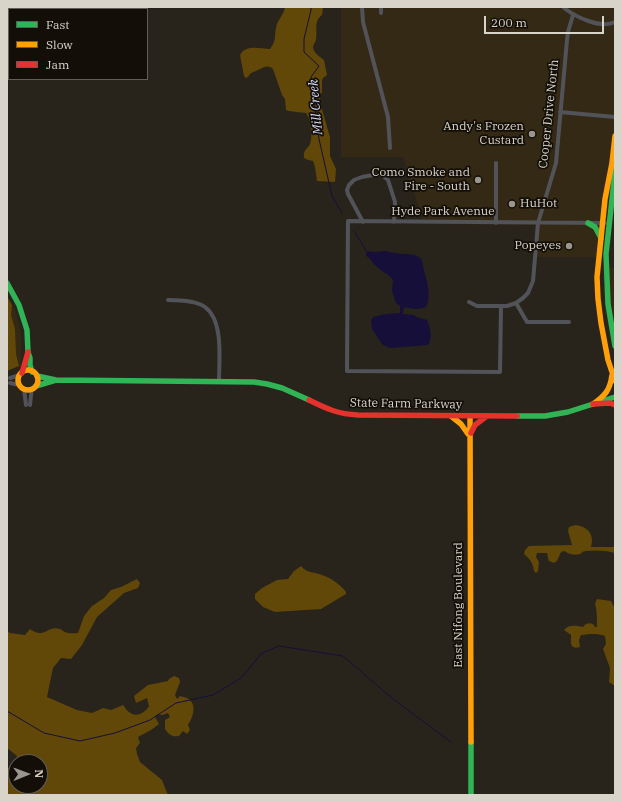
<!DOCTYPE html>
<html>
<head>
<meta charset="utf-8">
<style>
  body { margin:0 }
  #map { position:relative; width:622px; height:802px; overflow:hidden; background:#28241b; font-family:"IBM Plex Serif",serif }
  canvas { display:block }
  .frame { position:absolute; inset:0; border:8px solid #d9d4ca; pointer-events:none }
  .legend { position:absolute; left:8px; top:8px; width:140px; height:72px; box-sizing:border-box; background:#130f08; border:1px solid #625e56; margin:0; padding:5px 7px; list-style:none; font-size:12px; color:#d9d4ca }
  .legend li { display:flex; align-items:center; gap:8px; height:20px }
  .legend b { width:20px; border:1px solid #625e56 }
  .north { position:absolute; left:8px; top:754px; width:40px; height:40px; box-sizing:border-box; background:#130f08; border:1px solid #625e56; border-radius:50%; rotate:89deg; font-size:11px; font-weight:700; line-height:16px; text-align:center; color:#d9d4ca }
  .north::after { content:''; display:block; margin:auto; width:14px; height:18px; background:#9b968d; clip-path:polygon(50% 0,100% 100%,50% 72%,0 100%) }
  .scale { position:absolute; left:484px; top:16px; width:120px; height:18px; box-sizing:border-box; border:2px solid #d9d4ca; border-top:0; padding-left:5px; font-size:12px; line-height:14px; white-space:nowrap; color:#d9d4ca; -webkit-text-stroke:3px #130f08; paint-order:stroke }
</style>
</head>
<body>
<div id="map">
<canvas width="622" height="802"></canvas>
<div class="frame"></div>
<ul class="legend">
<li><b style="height:5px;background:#30b455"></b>Fast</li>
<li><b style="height:5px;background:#ff9f0a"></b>Slow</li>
<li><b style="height:5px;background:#e5322d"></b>Jam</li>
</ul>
<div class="north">N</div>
<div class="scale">200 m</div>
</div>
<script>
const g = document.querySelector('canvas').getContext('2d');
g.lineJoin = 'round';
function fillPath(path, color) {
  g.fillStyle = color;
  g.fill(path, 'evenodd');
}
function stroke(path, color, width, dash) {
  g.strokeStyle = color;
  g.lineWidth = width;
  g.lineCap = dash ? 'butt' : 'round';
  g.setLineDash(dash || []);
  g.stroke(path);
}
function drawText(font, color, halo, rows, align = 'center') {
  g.font = font + ' "IBM Plex Serif",serif';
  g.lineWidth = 3.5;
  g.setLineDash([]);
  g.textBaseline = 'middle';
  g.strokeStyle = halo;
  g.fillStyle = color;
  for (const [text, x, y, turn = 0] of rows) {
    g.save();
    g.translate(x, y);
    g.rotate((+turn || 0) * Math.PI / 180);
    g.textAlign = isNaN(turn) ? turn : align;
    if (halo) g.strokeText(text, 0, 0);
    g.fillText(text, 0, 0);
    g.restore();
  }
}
const built = new Path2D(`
  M341,7H615V162H613L602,257H534L536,225L422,224V218L403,157H341Z
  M603,268H615V359L605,310Z
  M7,296L16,312L21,334V367H7Z`);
const forest = new Path2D(`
  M285,7H323L322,15C313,22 318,29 316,39C316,42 313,44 313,48C314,53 320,57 324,60L327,75L323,78L322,81V92L320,95V99L321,106L330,137V156L336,169L335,182L317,181L315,167L313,161C310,160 307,160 304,158C303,149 307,150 310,144C313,136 311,119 306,113C301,112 291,112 286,110L285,99L282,95L273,69C267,64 264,68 258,70C252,73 252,71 248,77L246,78L244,76L240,55C246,44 260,49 270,49C277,39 274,38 276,28C277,20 284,15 285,7Z
  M7,298H8L12,305L11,315L15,329L16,354L19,366L7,371Z
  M575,525C587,526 595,534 591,547H615V553C606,550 595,550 586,551C581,552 584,552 580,554C574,556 569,554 564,551L561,552L557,561L554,563L549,561L548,558L547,553H537L536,557L539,562L538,571L536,573L534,571C533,563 530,559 524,554L525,550L529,546L572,545L568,531L569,527Z
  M301,566C306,573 315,572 322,575C331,578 340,584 346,592V594L321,609L275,612L263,607L255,599V594L262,588L277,580L288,579L294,571Z
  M137,579L140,583L138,588L124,593L97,617L82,645L71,659L61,658L53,668L47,697L77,710L92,713L103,708L111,710L123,705C125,707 127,711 129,712C136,718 145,713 149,706L147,698L136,703L134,696L148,685L168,681L169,679L174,676L179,678L180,682L175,695L177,699L180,696C182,697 185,697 187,698C198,704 193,717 188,725L190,730L187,734L183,731L179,736C172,737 169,735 165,729V720L170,717L168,713L162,715L158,714L155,717L159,724L151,730L138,737L140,743L136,748L137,754L140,762L162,780L168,795H7V770L8,768L15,766L17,756L7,748V631L10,633L25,635L30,629C46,640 46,625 60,629C62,629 63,632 65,632C69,634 75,633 78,633L84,616L92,606L104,598L111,590L121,587ZM16,762H40V786H16Z
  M597,599L611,601L615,609V686L609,682L610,668L603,649L606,644L605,636C597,633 590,634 581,635L579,640L580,647C569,650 571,642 571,635L564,630C569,624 577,626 583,627C585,623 593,621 595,627H597C597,621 597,609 595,604Z`);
const water = new Path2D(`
  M369,251C374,253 380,251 385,251C388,251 391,253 395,253C404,255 416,252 422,260C424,274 433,294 426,307C419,310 411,309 404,307L403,314L414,315L416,317L427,320C430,327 433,337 428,345L390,348L385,346L382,344L372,329L371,321L373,317L386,314L400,313V306L396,303L392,291L393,280C388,273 380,271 375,265C371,262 371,258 366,256V253Z`);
const stream = new Path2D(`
  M311,7V10L304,39V52L319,66L311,77L319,139L332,196L342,213
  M354,231L367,252
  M7,711L44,733L80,741L115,733L150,720L176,703L213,695L241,678L262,653L279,646L343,656L393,699L451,742`);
const street = new Path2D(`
  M362,7L363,22L388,117L390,148
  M564,8C576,17 600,29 615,22
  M381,13V7
  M560,112L615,117
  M363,222L348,194L347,190L349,185L354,180L362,177L373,175H382L388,180L395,202L394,222
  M496,223V163
  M168,300C178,300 197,301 205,307C224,321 219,360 219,382
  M469,302L477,306H507L516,303L523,298L528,293L533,281L538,223L556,163L567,40L568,32L573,15
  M516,303L527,322H569
  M501,306L500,372L347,371L348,221L605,223
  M10,378L20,375
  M10,383L19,385
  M24,389L26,405
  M30,405L31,395L32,389`);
const fast = new Path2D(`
  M613,170L614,181L606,254L608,304L615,346
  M588,223L595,227L601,238
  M7,283L19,305L27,330L28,352L30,358V365L32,372
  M37,376L56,380L254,382L267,384L282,388L309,400
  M36,386L56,380
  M517,416H545L568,412L615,397
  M471,742V795`);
const slow = new Path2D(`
  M615,136L612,163L605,199L597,277L598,299L601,323L608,360L615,381
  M18 380a10 10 0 1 1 20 0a10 10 0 1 1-20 0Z
  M593,404C605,396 610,390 612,375
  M451,416L461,424L468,434
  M470,416L471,742`);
const jam = new Path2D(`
  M22,373L28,352
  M309,400C327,409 338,414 358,415L517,416
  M593,404L610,403L615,405
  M471,433L475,425L487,416`);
const markers = [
  [532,134,4,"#9b968d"],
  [478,180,4,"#9b968d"],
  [512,204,4,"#9b968d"],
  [569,246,4,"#9b968d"]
];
const streetNames = [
  ["Cooper Drive North",549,114,-84],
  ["Hyde Park Avenue",443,212],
  ["State Farm Parkway",406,404,1],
  ["East Nifong Boulevard",459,605,-90]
];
const poiNames = [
  ["Andy's Frozen",524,127],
  ["Custard",524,141],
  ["Como Smoke and",470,173],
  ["Fire - South",470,187],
  ["HuHot",520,204,"left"],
  ["Popeyes",561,246]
];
const waterNames = [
  ["Mill Creek",316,107,-95]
];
fillPath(built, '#342914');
fillPath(forest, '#614708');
fillPath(water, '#150f3a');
stroke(stream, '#150f3a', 1);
stroke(street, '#525359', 4);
stroke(fast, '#30b455', 5.5);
stroke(slow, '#ff9f0a', 5.5);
stroke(jam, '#e5322d', 5.5);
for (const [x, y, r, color] of markers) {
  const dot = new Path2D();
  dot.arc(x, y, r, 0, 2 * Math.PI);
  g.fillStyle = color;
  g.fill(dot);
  stroke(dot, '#130f08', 1.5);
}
drawText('12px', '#d9d4ca', '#130f08', streetNames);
drawText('12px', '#d9d4ca', '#130f08', poiNames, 'right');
drawText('italic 13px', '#d6d9fc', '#130f08', waterNames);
</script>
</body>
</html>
